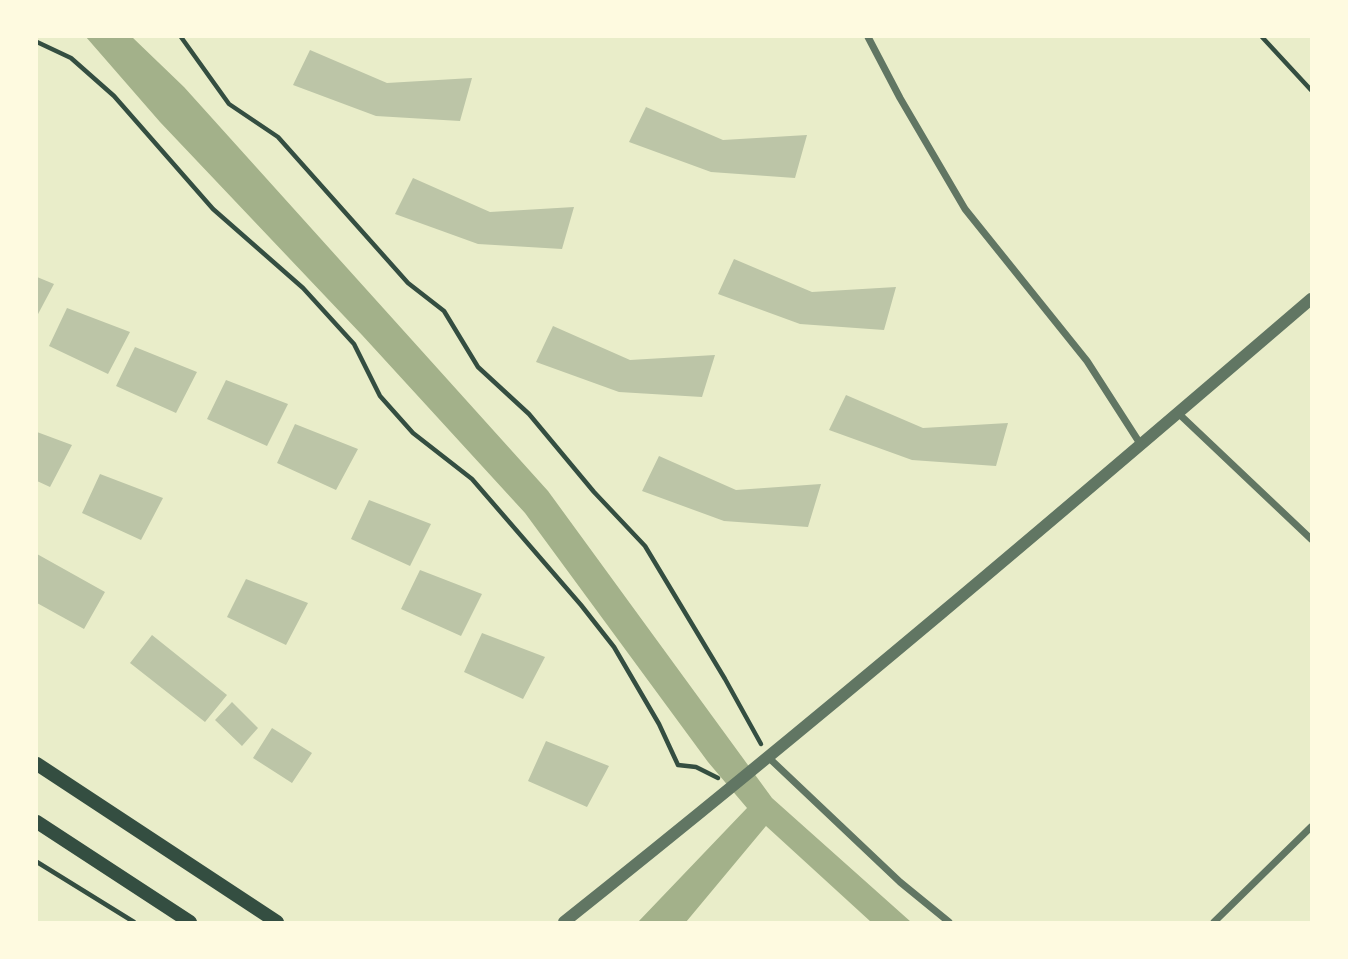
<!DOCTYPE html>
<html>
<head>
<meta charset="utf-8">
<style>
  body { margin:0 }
  #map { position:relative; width:1348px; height:959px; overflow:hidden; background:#e9edc9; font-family:"DM Sans",sans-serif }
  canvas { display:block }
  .frame { position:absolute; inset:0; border:38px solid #fefae0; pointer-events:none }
</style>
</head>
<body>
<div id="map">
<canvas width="1348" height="959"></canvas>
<div class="frame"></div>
</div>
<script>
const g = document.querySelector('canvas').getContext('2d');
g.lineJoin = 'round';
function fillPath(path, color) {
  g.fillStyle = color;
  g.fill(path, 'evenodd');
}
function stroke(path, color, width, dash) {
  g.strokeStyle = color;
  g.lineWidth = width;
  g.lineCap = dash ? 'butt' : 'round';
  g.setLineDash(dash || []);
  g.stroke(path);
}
const water = new Path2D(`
  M86,37H132L184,87L548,491L772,798L911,922H871L766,826L686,922H638L747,808L708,762L525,513L362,335L160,122Z`);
const building = new Path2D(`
  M310,50L387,83L472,78L460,121L376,116L293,85Z
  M646,107L723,140L807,135L795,178L711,172L629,142Z
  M413,178L490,212L574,207L562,249L478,244L395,214Z
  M734,259L812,292L896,287L884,330L800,324L718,294Z
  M37,277L54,284L37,316Z
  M67,308L130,332L108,374L49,346Z
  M553,326L630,360L715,355L702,397L619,392L536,362Z
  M135,347L197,372L176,413L116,386Z
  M226,380L288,404L267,446L207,419Z
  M846,395L923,428L1008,423L996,466L912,460L829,430Z
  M295,424L358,449L336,490L277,463Z
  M37,432L72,445L50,487L37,481Z
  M659,456L736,490L821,484L808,527L724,521L642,491Z
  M100,474L163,498L141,540L82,513Z
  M369,500L431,524L410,566L351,539Z
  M37,554L105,592L84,629L37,603Z
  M420,570L482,594L461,636L401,609Z
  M246,579L308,603L286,645L227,617Z
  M482,633L545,657L523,699L464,672Z
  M152,635L227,695L205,722L130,663Z
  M232,702L258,728L242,746L215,720Z
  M272,728L312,753L292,783L253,758Z
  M546,741L609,766L587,807L528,781Z`);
const path = new Path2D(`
  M181,37L229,104L278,137L408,283L444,311L478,367L529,414L594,492L645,546L725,679L761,744
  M1262,37L1311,90
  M37,42L71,58L114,96L213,209L303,288L354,344L380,396L413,433L472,479L581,605L614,647L659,724L678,765L696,767L718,778
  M37,862L134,922`);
const minor = new Path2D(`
  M868,37L900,98L965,209L1087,361L1141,445
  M1178,413L1311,539
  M768,757L900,882L949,922
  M1214,922L1311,827`);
const tertiary = new Path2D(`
  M564,922C818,720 1065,510 1311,299`);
const secondary = new Path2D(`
  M37,764L277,922
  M37,822L190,922`);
fillPath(water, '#a3b18a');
fillPath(building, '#bcc5a7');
stroke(path, '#344e41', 4.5);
stroke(minor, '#617663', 7);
stroke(tertiary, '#617663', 12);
stroke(secondary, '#344e41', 14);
</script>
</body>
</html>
